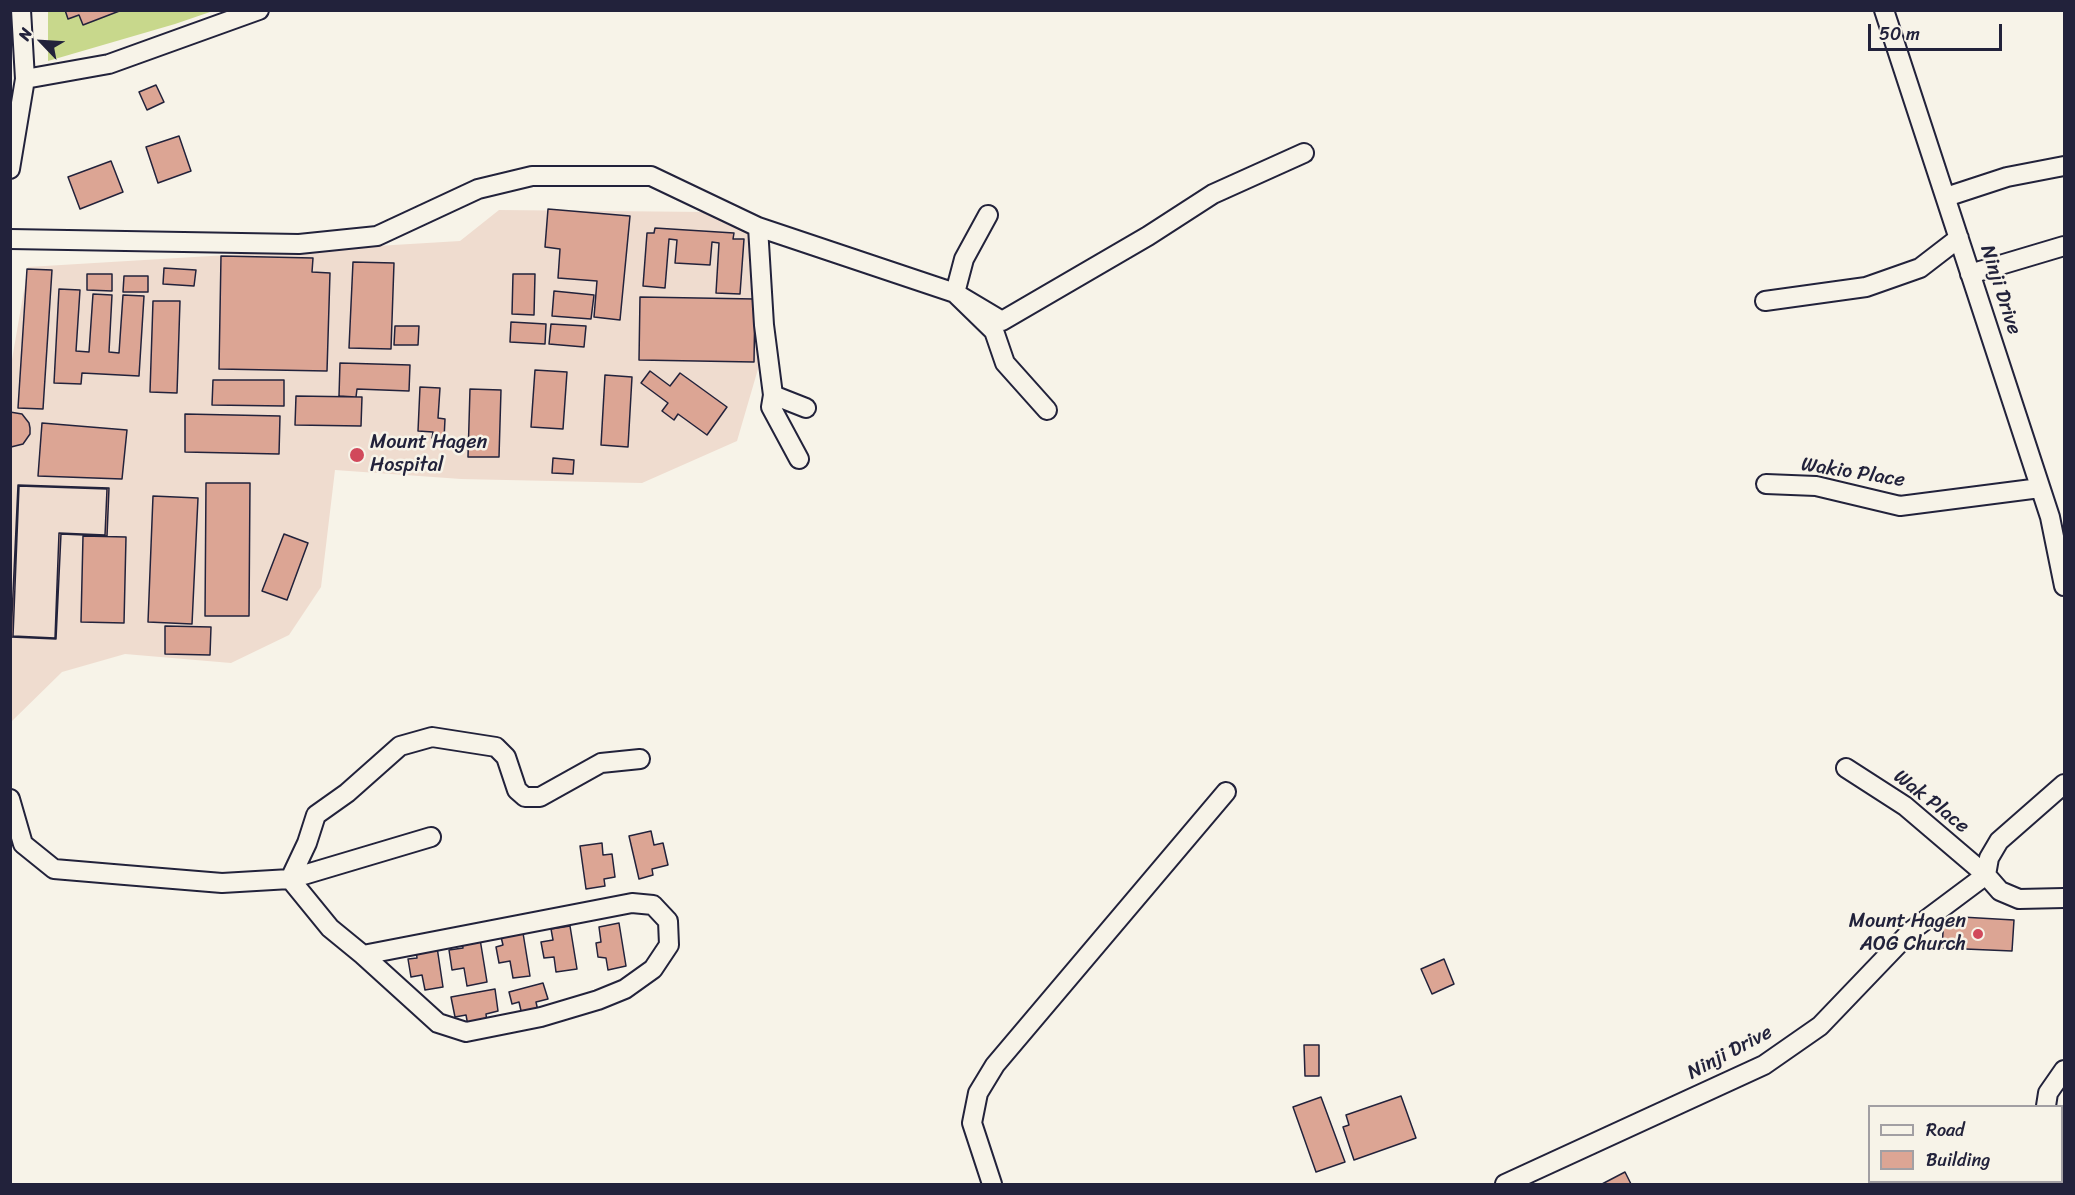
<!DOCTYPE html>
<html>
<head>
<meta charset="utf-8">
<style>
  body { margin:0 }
  #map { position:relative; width:2075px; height:1195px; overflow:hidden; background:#f7f3e8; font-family:Sriracha,sans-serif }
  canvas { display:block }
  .frame { position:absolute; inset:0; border:12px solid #22223b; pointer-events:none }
  .legend { position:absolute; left:1868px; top:1105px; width:195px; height:78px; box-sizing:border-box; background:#f7f3e8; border:2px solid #a29fa3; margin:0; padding:8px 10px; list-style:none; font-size:18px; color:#22223b }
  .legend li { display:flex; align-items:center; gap:12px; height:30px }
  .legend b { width:30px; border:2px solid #a29fa3 }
  .north { position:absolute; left:12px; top:12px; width:60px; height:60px; -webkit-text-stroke:4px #f7f3e8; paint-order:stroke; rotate:295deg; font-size:16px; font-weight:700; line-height:24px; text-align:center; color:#22223b }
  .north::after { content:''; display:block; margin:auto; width:21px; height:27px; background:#22223b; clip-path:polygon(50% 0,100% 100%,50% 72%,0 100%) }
  .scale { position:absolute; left:1868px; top:24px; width:134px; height:27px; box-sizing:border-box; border:3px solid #22223b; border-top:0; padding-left:8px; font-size:18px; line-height:21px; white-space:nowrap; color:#22223b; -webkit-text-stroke:4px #f7f3e8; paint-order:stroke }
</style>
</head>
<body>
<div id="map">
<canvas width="2075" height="1195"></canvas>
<div class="frame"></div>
<ul class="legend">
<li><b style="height:8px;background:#f7f3e8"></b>Road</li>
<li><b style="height:16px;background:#dca594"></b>Building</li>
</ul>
<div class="north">N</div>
<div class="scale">50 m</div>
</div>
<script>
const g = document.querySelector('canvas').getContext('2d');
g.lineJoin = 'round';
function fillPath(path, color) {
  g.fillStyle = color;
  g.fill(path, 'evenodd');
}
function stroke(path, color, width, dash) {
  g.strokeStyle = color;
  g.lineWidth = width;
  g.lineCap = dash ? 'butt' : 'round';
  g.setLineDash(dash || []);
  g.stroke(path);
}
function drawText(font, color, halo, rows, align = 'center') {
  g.font = font + ' Sriracha,sans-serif';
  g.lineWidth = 5;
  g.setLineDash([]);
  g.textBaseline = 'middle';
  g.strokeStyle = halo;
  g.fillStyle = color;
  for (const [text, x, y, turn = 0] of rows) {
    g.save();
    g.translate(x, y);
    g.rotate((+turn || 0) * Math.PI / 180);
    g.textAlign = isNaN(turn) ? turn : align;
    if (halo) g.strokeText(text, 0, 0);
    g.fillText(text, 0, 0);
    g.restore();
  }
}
const built = new Path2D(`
  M499,210L706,212L761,237L765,345L737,441L642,483L461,479L335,470L321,587L289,635L231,663L125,654L62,672L11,722L10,371L28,267L460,241Z`);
const green = new Path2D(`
  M48,11H213L175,24L48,61Z`);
const building = new Path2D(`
  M65,10H122L83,25L79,15L68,19Z
  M156,85L164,102L147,110L139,92Z
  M179,136L191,171L158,183L146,147Z
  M111,161L123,192L80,209L68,177Z
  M548,209L630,216L620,320L594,317L597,281L558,278L560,249L545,247Z
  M655,228L734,233L733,239H744L740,294L716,293L719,243L712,242L710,265L675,263L677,240L669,239L665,288L643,286L647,233H654Z
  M221,256L313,258L312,272L330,273L327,371L219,369Z
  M353,262L394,263L391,349L349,348Z
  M164,268L196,270L194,286L163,284Z
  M27,269L52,270L43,409L18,408Z
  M87,274H112V291L87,290Z
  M513,274H535L534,315L512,314Z
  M124,276H148V292H123Z
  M59,289L80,290L76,351L89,352L93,294L112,295L109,352L119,353L123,295L144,296L139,376L82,373L81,384L54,383Z
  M554,291L594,295L591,319L552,316Z
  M640,297L755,299L754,362L639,360Z
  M153,301H180L177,393L150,392Z
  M511,322L546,324L545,344L510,342Z
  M551,324L586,326L584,347L549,344Z
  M395,326H419L418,345H394Z
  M340,363L410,365L409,391L357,389L356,397L339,396Z
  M535,370L567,372L563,429L531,427Z
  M650,371L670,386L680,373L727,407L707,435L678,414L674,420L662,411L668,403L641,383Z
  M605,375L632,377L628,447L601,445Z
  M213,380H284V406L212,405Z
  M420,387L440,388L438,418L445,419L444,439L432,438L433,432L418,431Z
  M470,389L501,390L499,457H468Z
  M296,396L362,397L361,426L295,425Z
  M10,412L22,414L29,423L30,428V434L23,444L11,447Z
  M185,414L280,416L279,454L185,452Z
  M42,423L127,430L122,479L38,476Z
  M553,458L574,460L573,474L552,473Z
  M206,483H250L249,616H205Z
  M18,485L109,488L107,536L61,534L56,639L11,637Z
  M19,486L107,489L105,535L59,533L55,638L13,636Z
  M153,496L198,498L192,624L148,622Z
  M284,534L308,543L287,600L262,591Z
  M83,536L126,537L124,623L81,622Z
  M165,626L211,627L210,655L165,654Z
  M651,831L654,845L663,843L668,865L652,869L653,875L639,879L629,836Z
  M602,843L603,855L612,854L615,877L604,879L605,886L586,889L580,846Z
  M1944,916L2014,920L2012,951L1942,948Z
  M619,923L626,966L608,970L606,958L598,957L596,943L601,942L599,927Z
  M570,926L577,969L556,972L554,957L544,958L541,942L553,940L551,929Z
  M523,933L530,976L513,978L510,961L499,963L496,947L503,945L501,937Z
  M480,939L487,982L467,986L464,968L452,970L449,950L463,948L462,941Z
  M437,947L443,987L425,990L422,975L411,977L408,959L417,958L416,950Z
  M1444,959L1454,984L1432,994L1421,969Z
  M543,983L548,999L536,1002L538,1011L522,1015L519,1002L512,1004L509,992Z
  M495,989L498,1011L486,1014L487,1023L468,1026L466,1015L455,1017L451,997Z
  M1304,1045H1319V1076H1305Z
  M1401,1096L1416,1138L1354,1160L1343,1127L1349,1125L1346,1115Z
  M1321,1097L1345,1162L1316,1172L1293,1107Z
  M1625,1172L1631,1184H1602Z`);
const minor = new Path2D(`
  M1884,10L2050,517L2064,586
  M25,79L109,64L259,10
  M10,169L25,79L21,10
  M1946,197L2007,177L2064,166
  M988,215L964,259L955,293L1002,321L1148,236L1213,194L1304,153
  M758,227L764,325L773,395L771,407L799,459
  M10,239L299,244L377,236L478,189L532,176H651L758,227L955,293L994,331L1005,363L1047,410
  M1970,274L2064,246
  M1765,301L1866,287L1920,268L1959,238
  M773,395L806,408
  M1766,484L1816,486L1900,506L2040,488
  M1846,768L1905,806L1986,875L2000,891L2019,899L2064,898
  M10,799L23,844L54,869L125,875L222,883L290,879L431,837
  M363,955L438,1023L466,1032L541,1017L598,1000L625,989L653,969L669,945L668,921L653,905L632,903L363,955L330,928L290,879L307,843L316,815L347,793L400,746L432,737L496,747L506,757L517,790L525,797H540L601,763L640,759
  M2046,1106L2048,1093L2064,1070
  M2062,1161L2064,1164
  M992,1184L972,1123L978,1093L995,1065L1226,792
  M1505,1184L1764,1065L1820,1026L1911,931L1986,875L1989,858L1999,841L2064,784`);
const markers = [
  [357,455,8,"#d1495b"],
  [1978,934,6,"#d1495b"]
];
const streetNames = [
  ["Ninji Drive",2000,290,72],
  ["Wakio Place",1853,473,9],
  ["Wak Place",1931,802,38],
  ["Ninji Drive",1730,1053,-28]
];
const poiNames = [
  ["Mount Hagen",370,443],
  ["Hospital",370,466],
  ["Mount Hagen",1966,922,"right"],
  ["AOG Church",1966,945,"right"]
];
fillPath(built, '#efdccf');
fillPath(green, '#c8d88c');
fillPath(building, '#dca594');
stroke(building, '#22223b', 1.5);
stroke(minor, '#22223b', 22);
stroke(minor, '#f7f3e8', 18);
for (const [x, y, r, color] of markers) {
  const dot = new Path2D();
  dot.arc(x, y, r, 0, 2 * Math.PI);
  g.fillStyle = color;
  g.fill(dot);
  stroke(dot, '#f7f3e8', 2);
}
drawText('20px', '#22223b', '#f7f3e8', streetNames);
drawText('20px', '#22223b', '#f7f3e8', poiNames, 'left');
</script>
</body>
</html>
